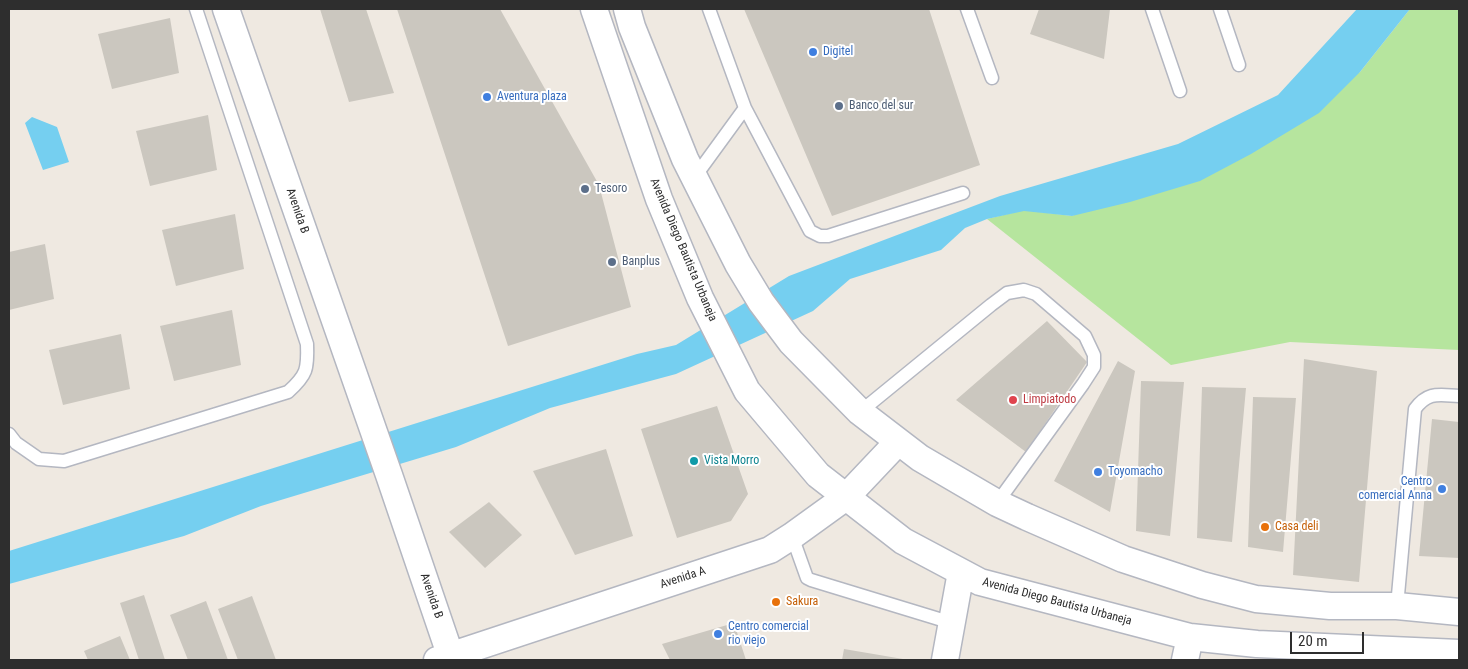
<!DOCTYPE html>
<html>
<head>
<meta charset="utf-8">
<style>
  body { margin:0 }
  #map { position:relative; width:1468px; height:669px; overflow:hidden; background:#efe9e1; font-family:"Roboto Condensed",sans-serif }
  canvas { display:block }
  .frame { position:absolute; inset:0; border:10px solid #2e2e2e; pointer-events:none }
  .scale { position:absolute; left:1290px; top:632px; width:74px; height:22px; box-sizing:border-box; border:2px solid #2e2e2e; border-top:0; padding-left:6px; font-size:15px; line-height:18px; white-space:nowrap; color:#2e2e2e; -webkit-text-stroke:4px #fff; paint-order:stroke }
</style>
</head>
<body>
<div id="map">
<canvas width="1468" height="669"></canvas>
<div class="frame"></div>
<div class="scale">20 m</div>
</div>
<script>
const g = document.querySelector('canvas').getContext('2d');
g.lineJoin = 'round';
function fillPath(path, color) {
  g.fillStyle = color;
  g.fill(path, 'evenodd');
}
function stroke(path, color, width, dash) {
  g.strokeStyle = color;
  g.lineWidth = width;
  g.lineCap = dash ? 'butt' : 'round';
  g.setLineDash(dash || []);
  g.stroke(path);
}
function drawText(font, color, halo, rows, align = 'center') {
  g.font = font + ' "Roboto Condensed",sans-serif';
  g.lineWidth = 4;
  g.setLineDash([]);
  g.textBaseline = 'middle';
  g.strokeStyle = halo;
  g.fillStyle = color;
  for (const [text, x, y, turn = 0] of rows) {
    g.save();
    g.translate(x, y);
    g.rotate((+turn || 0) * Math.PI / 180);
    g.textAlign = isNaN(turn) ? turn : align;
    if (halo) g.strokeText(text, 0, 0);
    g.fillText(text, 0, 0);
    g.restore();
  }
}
const green = new Path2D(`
  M1410,9H1459V350L1290,342L1171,365L987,219L1024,210L1072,216L1360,72Z`);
const water = new Path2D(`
  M1357,9H1410L1360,72L1319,113L1251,154L1200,181L1130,202L1072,216L1024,211L987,219L965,228L941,250L850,279L813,311L676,374L550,408L456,447L261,506L184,536L9,584V551L637,354L676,345L789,276L1000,196L1178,144L1278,95Z
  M32,117L57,127L69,162L43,170L25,123Z`);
const building = new Path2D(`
  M320,9H366L394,93L349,102Z
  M397,9H500L599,185L631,307L508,346Z
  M744,9H929L980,165L832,216Z
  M1039,9H1110L1104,59L1030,34Z
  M170,18L179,73L112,89L98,34Z
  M208,115L217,170L150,186L136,131Z
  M235,214L244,269L176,286L162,230Z
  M45,244L54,299L9,310V252Z
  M232,310L241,365L174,381L160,326Z
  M1047,321L1087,362L1026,452L956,400Z
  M121,334L130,389L63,405L49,350Z
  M1304,359L1377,371L1359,582L1293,575Z
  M1118,361L1135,371L1110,512L1054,481Z
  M1141,381L1184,382L1170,536L1136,531Z
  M1202,387L1246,388L1232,542L1197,538Z
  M1253,397L1296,398L1283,552L1248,547Z
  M717,406L748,494L731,521L677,538L641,429Z
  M1432,419L1459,422V558L1419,556Z
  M606,449L633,536L575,555L533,471Z
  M489,502L522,535L485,568L449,532Z
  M144,595L165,660H139L120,603Z
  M252,596L276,660H238L218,609Z
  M206,601L228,660H188L170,615Z
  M734,623L746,660H670L662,644Z
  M120,636L130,660H88L84,651Z
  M844,649L903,659V660H842Z`);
const service = new Path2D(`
  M967,9L992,78
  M1152,9L1180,91
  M1220,9L1239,65
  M745,108L810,231L820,236H828L963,193
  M694,178L745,108L709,9
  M860,412L991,305L1007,293L1024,290L1036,294L1085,336L1094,355V367L1083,384L997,503
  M9,434L16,443L39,459L64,461L288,392C307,375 308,369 307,344L196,9
  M792,536L807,578L811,580L952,623
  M1397,606L1415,409C1428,391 1439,395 1459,396`);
const minor = new Path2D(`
  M226,9L389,475L452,660
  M594,9L659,199L700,298L747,391L818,475L903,541L980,582L1190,637L1257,644L1459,653
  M627,9L632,27L685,159L738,264L761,302L791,342L860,412L920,458L997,503L1027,517L1123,559L1202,585L1256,599L1330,606H1397L1459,612
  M437,660L770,550L792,536L846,497L898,442
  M945,660L961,572
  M1185,660L1190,637`);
const markers = [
  [813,52,5,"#3f7fe0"],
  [487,97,5,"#3f7fe0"],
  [839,106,5,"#5c6f8a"],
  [585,189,5,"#5c6f8a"],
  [612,262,5,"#5c6f8a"],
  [1013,400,5,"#e0444e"],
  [694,461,5,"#0f9aa8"],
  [1098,472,5,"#3f7fe0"],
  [1442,489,5,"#3f7fe0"],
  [1265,527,5,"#e8710a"],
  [776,602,5,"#e8710a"],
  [718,634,5,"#3f7fe0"]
];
const shopNames = [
  ["Digitel",823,52],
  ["Aventura plaza",497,97],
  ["Toyomacho",1108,472],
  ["Centro",1432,482,"right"],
  ["comercial Anna",1432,496,"right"],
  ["Centro comercial",728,627],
  ["rio viejo",728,641]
];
const serviceNames = [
  ["Banco del sur",849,106],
  ["Tesoro",595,189],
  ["Banplus",622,262]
];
const streetNames = [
  ["Avenida B",297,211,71],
  ["Avenida Diego Bautista Urbaneja",683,250,67],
  ["Avenida A",683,578,-18],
  ["Avenida B",431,596,71],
  ["Avenida Diego Bautista Urbaneja",1057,602,15]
];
const healthNames = [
  ["Limpiatodo",1023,400]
];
const cultureNames = [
  ["Vista Morro",704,461]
];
const foodNames = [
  ["Casa deli",1275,527],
  ["Sakura",786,602]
];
fillPath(green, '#b6e59e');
fillPath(water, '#75cff0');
fillPath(building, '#cbc7bf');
stroke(service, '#b4b7c1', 15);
stroke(minor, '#b4b7c1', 29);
stroke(service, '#fff', 12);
stroke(minor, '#fff', 26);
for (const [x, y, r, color] of markers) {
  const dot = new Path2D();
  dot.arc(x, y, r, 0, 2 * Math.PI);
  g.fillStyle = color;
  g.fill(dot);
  stroke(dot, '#fff', 2);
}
drawText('12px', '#366cbe', '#fff', shopNames, 'left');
drawText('12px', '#4e5e75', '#fff', serviceNames, 'left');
drawText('12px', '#2e2e2e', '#fff', streetNames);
drawText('12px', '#be3a42', '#fff', healthNames, 'left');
drawText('12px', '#0d838f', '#fff', cultureNames, 'left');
drawText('12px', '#c56008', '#fff', foodNames, 'left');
</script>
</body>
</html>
